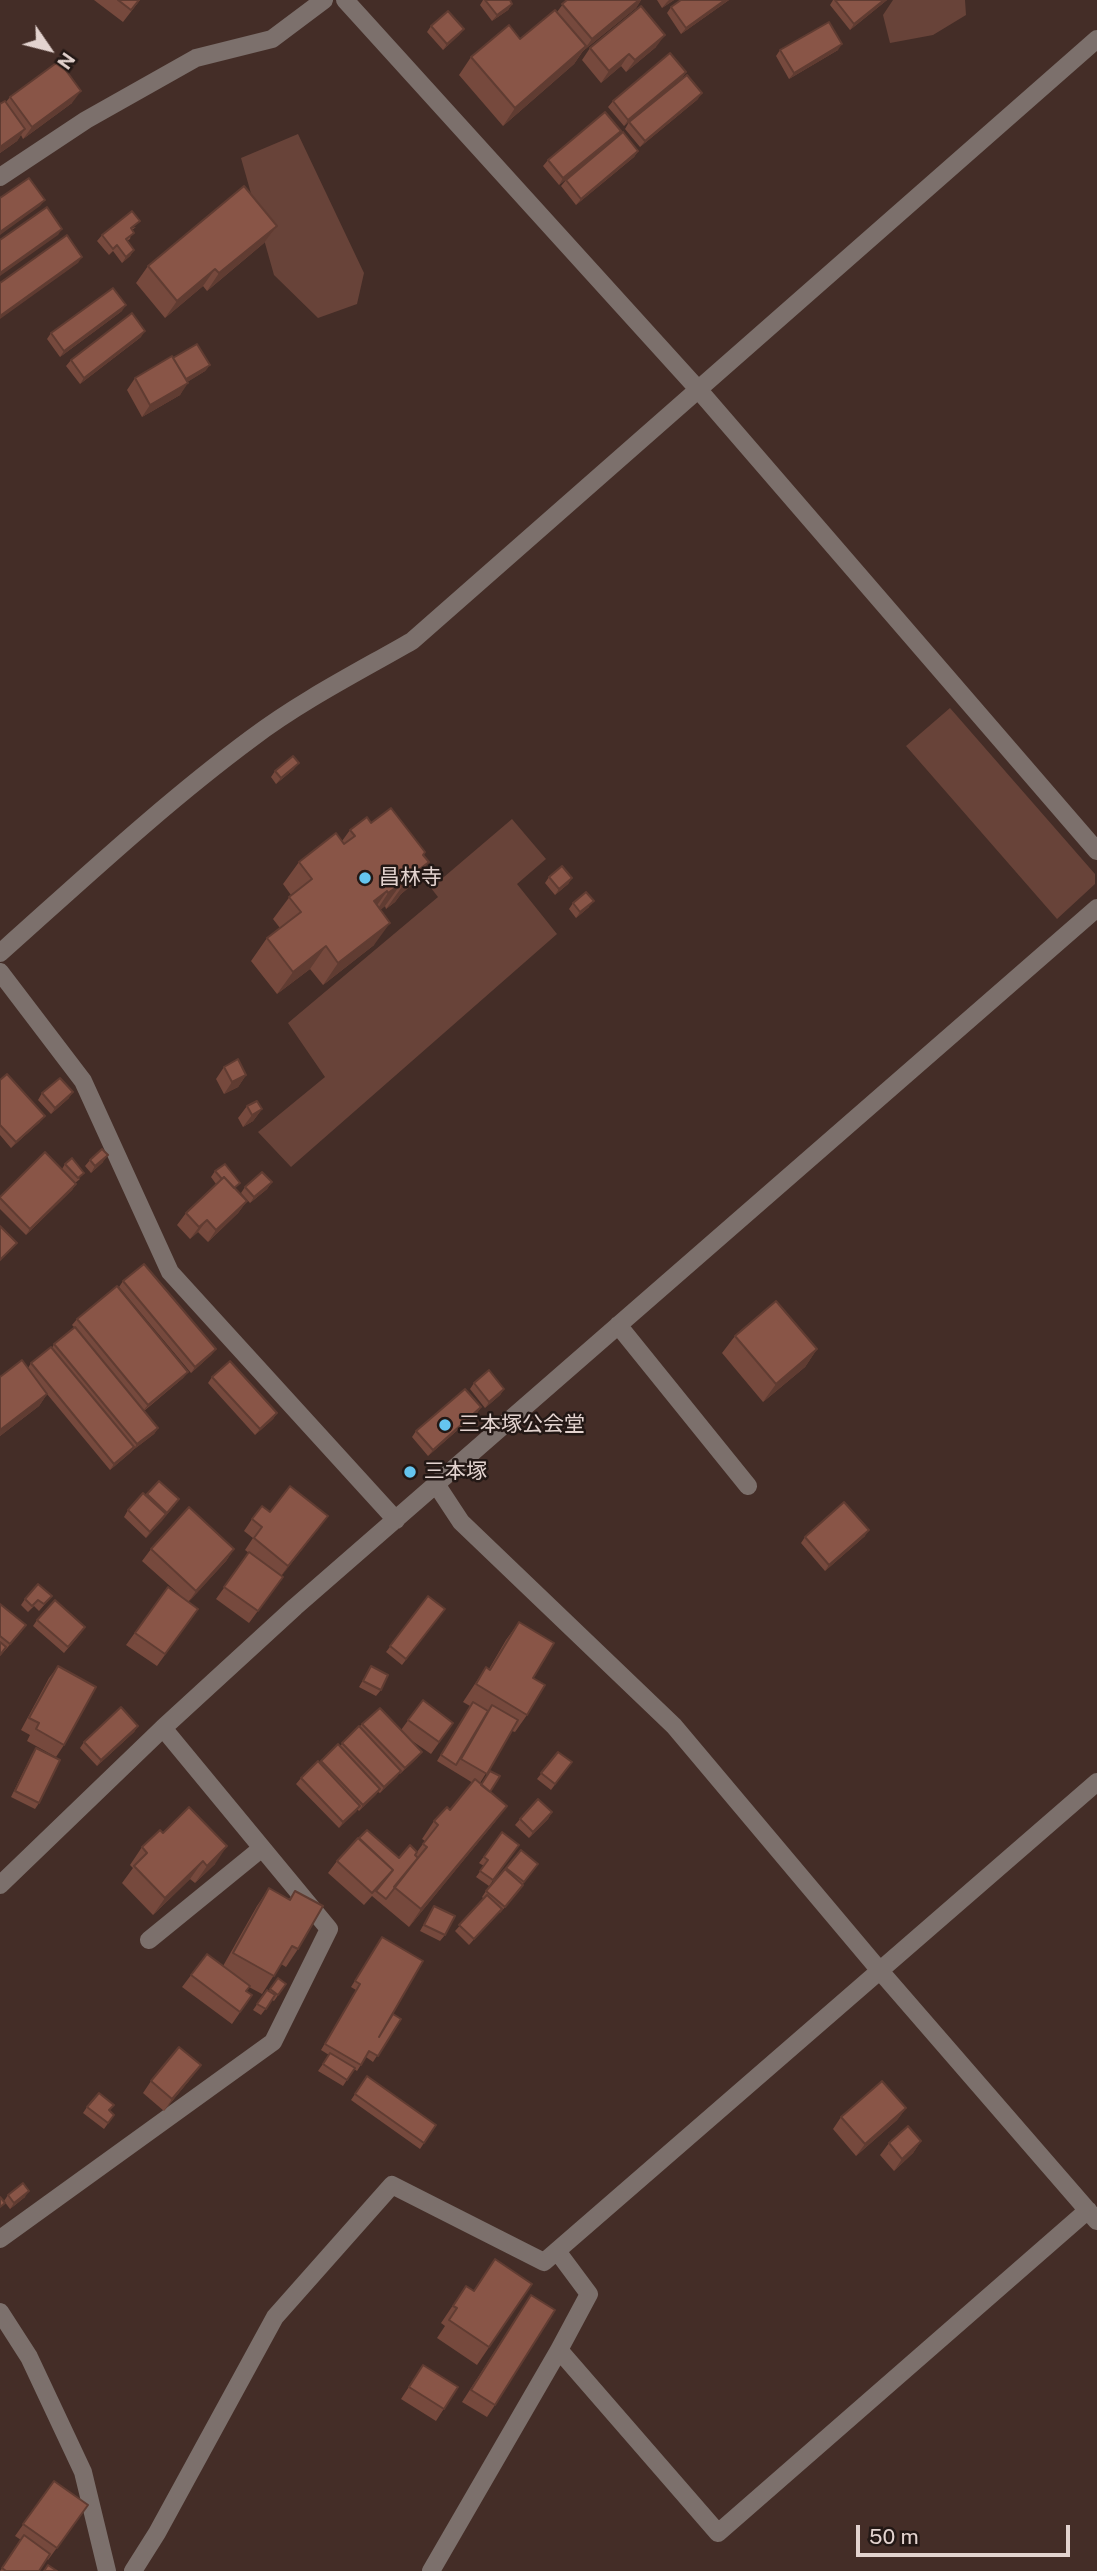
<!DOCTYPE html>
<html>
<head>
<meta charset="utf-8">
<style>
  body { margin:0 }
  #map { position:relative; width:1097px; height:2571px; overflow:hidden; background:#442d27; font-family:"Public Sans",sans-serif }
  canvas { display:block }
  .north { position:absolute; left:14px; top:14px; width:70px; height:70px; -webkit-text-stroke:5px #231815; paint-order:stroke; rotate:125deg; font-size:19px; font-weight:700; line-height:28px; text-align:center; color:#e3d3cf }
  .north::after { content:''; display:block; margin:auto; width:24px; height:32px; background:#e3d3cf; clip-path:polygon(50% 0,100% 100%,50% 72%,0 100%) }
  .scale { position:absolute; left:856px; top:2525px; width:214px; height:32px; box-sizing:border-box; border:4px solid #e3d3cf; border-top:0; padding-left:9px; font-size:21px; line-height:24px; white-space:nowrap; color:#e3d3cf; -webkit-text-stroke:5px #231815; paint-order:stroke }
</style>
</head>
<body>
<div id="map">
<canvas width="1097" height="2571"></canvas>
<div class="north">N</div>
<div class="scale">50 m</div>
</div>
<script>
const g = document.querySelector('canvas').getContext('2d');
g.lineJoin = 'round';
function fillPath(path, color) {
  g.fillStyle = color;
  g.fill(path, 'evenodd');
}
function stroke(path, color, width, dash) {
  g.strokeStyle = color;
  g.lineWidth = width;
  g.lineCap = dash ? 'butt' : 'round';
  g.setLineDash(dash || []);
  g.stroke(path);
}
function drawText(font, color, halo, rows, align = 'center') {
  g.font = font + ' "Public Sans","Noto Sans JP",sans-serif';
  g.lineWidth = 5;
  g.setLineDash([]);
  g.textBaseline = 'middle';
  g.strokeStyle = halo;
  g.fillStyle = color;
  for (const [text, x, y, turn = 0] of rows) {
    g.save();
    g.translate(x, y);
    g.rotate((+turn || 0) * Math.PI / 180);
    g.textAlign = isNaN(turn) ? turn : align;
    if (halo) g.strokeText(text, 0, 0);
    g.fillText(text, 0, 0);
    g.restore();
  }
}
const green = new Path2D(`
  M893,0H965L966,15L933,35L890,43L883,15Z
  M298,134L364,273L357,304L318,318L274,275L241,158Z
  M950,708L1095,874V884L1057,919L906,746Z
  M512,819L546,859L517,884L557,934L291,1167L258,1132L325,1077L288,1023L438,897L431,888Z`);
const minor = new Path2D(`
  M345,0L697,388L1097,851
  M0,177L86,120L196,58L272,39L324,0
  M0,953C82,880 163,804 252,738C301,701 358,672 412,641L1097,39
  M0,972L83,1081L170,1272L396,1520
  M618,1325L748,1486
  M436,1484L461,1522L674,1726L881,1972L1097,2221
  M0,1885L163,1728L295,1607L1097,908
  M149,1940L262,1848
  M0,2239L273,2042L329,1929L163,1728
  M557,2251L589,2294L559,2350
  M0,2312L29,2357L83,2472L107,2571
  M133,2571L157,2533L275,2317L392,2185L544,2262L1097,1782
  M431,2571L559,2350L718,2533L1088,2210`);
const wall = new Path2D(`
  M94,0H140L123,22Z
  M483,0H510L512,4L508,10L492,21L480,5Z
  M566,0H641L636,8L583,51L574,64L503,126L459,75L471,57L520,39L557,12Z
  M657,0H674L662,8Z
  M729,0L681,34L667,13L671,7Z
  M833,0H887L850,30L830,5Z
  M431,26L464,29L459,35L443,50L427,32Z
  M656,47L626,72L621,66L601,83L582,60L590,48Z
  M780,50H838L789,79L776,56Z
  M686,72L682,78L624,126L608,107L613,101Z
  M10,97L72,103L23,139L21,135L17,141L0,153V104L6,102Z
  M698,99L640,147L625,129L629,122Z
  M617,137L559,185L543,166L548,160Z
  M638,151L634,157L576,205L561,186L566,180Z
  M277,226L264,243L207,291L203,286L165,318L136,283L148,266Z
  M136,227L132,230L130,239L127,241L134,250L130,256L122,263L113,251L109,255L97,241L102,235Z
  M122,311L60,357L47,339L51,333Z
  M141,337L80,384L66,366L71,360Z
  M173,358L210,365L205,371L187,382L180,395L142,417L127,390L135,378Z
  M294,769L276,784L271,777L275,771Z
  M371,823L425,852L413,884L401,894L395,902L386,909L385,906L380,910L374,945L323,985L310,969L277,994L251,961L267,938L280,928L273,919L291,895L283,884L299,862L342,841L350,830Z
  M549,877L572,878L568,884L555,895L545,883Z
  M573,903L589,907L576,918L569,909Z
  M224,1067L246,1075L238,1087L224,1094L216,1079Z
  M0,1080L40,1122L11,1148L0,1135Z
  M42,1093L69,1098L51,1114L38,1100Z
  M247,1106L262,1109L253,1121L243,1127L238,1118Z
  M90,1160L103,1162L91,1173L85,1166Z
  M65,1164L80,1179L75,1183L76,1184L72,1190L26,1235L0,1209V1197L62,1169Z
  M215,1171L247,1201L238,1213L208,1242L198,1232L190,1239L177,1225L186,1213L216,1184L211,1177Z
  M272,1182L267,1189L250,1203L241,1193L245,1187Z
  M123,1281L216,1349L211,1355L191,1373L119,1287Z
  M77,1319L188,1372L183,1378L144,1411L158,1428L154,1434L133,1450L130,1453L110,1470L47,1394L39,1406L0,1436V1377L28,1368L31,1363L52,1348L54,1344L74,1327L72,1325Z
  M735,1336L817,1349L805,1367L763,1402L722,1353Z
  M212,1377L277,1413L273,1419L255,1435L208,1383Z
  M474,1383L504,1389L500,1395L485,1408L470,1389Z
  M481,1407L477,1413L428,1456L412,1437L416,1431Z
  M159,1481L175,1505L146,1538L124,1517L128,1510L146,1496Z
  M270,1512L328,1516L281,1576L283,1577L249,1623L216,1599L249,1553L245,1550L253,1538L244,1531L252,1519Z
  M865,1536L825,1571L801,1543L805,1537Z
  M151,1549H234L226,1561L188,1602L198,1609L157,1666L126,1645L168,1587L180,1595L142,1561Z
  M52,1596L39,1611L34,1606L28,1612L21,1605L25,1599Z
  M428,1596L445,1609L402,1665L386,1652Z
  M0,1604L22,1631L0,1656Z
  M37,1620L81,1633L64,1653L33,1626Z
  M519,1622L533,1678L527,1715L515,1732L512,1731L480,1783L507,1806L494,1823L409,1927L372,1896L364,1905L328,1873L337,1861L399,1858L417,1852L425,1841L422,1839L434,1821L450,1810L473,1783L437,1761L470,1706L463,1702L486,1667L489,1669L506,1640Z
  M58,1666L64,1745L56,1757L27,1741L30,1735L21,1730L49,1678Z
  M371,1666L381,1690L376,1696L359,1687Z
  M423,1700L453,1723L431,1754L408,1738L422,1752L417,1758L400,1774L399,1773L380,1793L378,1792L359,1811L357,1809L339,1828L296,1784L301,1778L340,1746L362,1724L401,1730Z
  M138,1726L134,1732L97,1766L80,1748L84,1742Z
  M36,1748L39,1803L35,1809L11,1797L32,1754Z
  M558,1752L572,1762L551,1790L537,1779Z
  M552,1812L548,1819L529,1838L515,1825L520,1819Z
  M502,1832L519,1845L489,1886L476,1877L484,1866L479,1863Z
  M163,1833L215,1864L195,1883L190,1879L153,1915L122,1883L133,1868L130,1865L142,1847Z
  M521,1850L534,1870L523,1884L519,1891L500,1913L499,1912L469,1945L455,1931L484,1899L482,1897L486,1891Z
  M269,1888L289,1899L295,1891L298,1949L286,1967L281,1964L262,1994L249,1987L246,1991L252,1995L232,2024L182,1987L207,1954L223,1966L257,1906Z
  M434,1906L445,1935L440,1941L420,1931Z
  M382,1937L383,2030L401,2019L373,2062L366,2057L357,2071L354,2069L343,2086L318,2071L329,2055L321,2050L356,1990L351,1987Z
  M278,1978L286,1984L274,2001L272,2000L261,2015L253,2010L267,1990L269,1991Z
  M367,2076L436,2125L420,2149L351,2100Z
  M192,2077L164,2111L143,2093L151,2081Z
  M87,2107L114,2115L104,2129L83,2113Z
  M906,2108L897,2120L856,2156L833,2129L841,2117Z
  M921,2141L913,2153L894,2171L880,2155L889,2143Z
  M8,2195L25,2197L10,2209L4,2201Z
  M495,2259L532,2284L477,2365L437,2338L445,2326L441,2323L466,2286L474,2291Z
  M531,2295L495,2405L487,2417L462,2402Z
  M423,2365L458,2387L436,2421L401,2399Z
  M54,2481L88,2505L48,2560L47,2559L39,2571H0L21,2540L15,2536Z`);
const shadedWall = new Path2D(`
  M639,0H641L636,8L583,51L592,39Z
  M669,0H674L662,8L667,2Z
  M725,0H729L681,34L686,28Z
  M884,0H887L850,30L854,24Z
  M512,4L508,10L492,21L497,15Z
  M464,29L459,35L443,50L447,44Z
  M665,35L656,47L626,72L635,60Z
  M842,44L838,50L789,79L794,73Z
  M586,46L574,64L503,126L515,108Z
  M629,54L621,66L601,83L609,71Z
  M686,72L682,78L624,126L628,120Z
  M81,91L72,103L23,139L32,127Z
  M702,93L698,99L640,147L645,141Z
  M25,129L17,141L0,153V147Z
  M621,131L617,137L559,185L563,178Z
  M638,151L634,157L576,205L581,199Z
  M45,200L40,206L0,235V232Z
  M277,226L264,243L207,291L219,273Z
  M62,229L58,235L0,276V273Z
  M134,250L130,256L122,263L126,257Z
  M82,257L78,263L0,319V316Z
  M215,269L203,286L165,318L177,301Z
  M126,305L122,311L60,357L64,351Z
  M145,331L141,337L80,384L84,378Z
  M210,365L205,371L181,386L185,380Z
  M188,383L180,395L142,417L150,405Z
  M299,763L294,769L276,784L281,778Z
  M429,862L413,884L401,894L395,902L386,909L409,877Z
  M572,878L568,884L555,895L559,889Z
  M401,884L385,906L373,916L388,893Z
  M387,891L371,914L374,901Z
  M594,901L589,907L576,918L580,912Z
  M390,923L374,945L323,985L338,963Z
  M326,946L310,969L277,994L293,972Z
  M246,1075L238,1087L224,1094L232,1082Z
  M73,1092L69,1098L51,1114L55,1108Z
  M262,1109L253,1121L243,1127L252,1115Z
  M45,1116L40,1122L11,1148L16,1142Z
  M108,1155L103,1162L91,1173L95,1166Z
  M272,1182L267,1189L250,1203L254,1197Z
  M76,1184L72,1190L26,1235L30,1229Z
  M247,1201L238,1213L208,1242L216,1230Z
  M207,1220L198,1232L190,1239L199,1227Z
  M216,1349L211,1355L191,1373L195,1367Z
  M817,1349L805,1367L763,1402L776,1384Z
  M188,1372L183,1378L143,1411L148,1405Z
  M504,1389L500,1395L485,1408L489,1402Z
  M47,1394L39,1406L0,1436V1430Z
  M481,1407L477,1413L428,1456L433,1450Z
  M277,1413L273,1419L255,1435L260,1429Z
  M158,1428L154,1434L133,1450L137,1444Z
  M134,1447L130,1453L110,1470L114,1464Z
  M179,1499L162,1521L146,1538L150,1532Z
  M328,1516L319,1528L280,1578L288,1566Z
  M869,1530L865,1536L825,1571L829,1565Z
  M234,1549L226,1561L188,1603L196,1591Z
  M138,1726L134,1732L97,1766L101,1760Z
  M422,1752L417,1758L400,1774L405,1768Z
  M401,1771L397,1777L380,1793L384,1787Z
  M380,1789L376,1795L359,1811L363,1805Z
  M360,1806L356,1812L339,1828L343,1822Z
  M507,1806L494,1823L409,1927L421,1909Z
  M552,1812L548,1819L529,1838L533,1832Z
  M227,1846L215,1864L195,1883L207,1866Z
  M203,1861L190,1879L153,1915L165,1898Z
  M201,2065L192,2077L164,2111L172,2099Z
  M906,2108L897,2120L856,2156L865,2144Z
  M921,2141L913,2153L894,2171L902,2159Z
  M29,2191L25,2197L10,2209L14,2203Z`);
const building = new Path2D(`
  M118,0H139L131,10Z
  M485,0H510L512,4L497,15Z
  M567,0H639L592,39L562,4Z
  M681,0H725L686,28L671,7Z
  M835,0H884L854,24Z
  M641,6L665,35L635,60L629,54L609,71L590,48Z
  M555,10L586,46L515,108L471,57L509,25L520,39Z
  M448,11L464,29L447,44L431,26Z
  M829,22L842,44L794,73L780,50Z
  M670,53L686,72L628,120L613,101Z
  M59,61L81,91L32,127L10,97Z
  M687,75L702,93L645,141L629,122Z
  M5,101L25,129L0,147V104Z
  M605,112L621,131L563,178L548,160Z
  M623,132L638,151L581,199L566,180Z
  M29,178L45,200L0,232V198Z
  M244,186L277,226L219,273L215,269L177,301L148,266Z
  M47,207L62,229L0,273V240Z
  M132,211L140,221L131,228L134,233L126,239L134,250L126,257L117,245L113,249L102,235Z
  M67,235L82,257L0,316V283Z
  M113,288L126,305L64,351L51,333Z
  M132,313L145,331L84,378L71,360Z
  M197,344L210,365L186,379L173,358Z
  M172,356L188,383L150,405L135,378Z
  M293,756L299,763L281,778L275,771Z
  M391,808L425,852L423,855L429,862L409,877L411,880L402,886L401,884L388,893L387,891L374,901L390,923L338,963L326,946L293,972L267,938L301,912L289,897L312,879L299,862L336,833L344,844L355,836L350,830L367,817L371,823Z
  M562,866L572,878L559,889L549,877Z
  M586,892L594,901L580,912L573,903Z
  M238,1059L246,1075L232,1082L224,1067Z
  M7,1074L45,1116L16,1142L0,1125V1080Z
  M60,1078L73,1092L55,1108L42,1093Z
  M257,1101L262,1109L252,1115L247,1106Z
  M102,1149L108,1155L95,1166L90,1160Z
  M45,1152L76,1184L30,1229L0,1198V1197Z
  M72,1158L84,1173L78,1178L65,1164Z
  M225,1164L240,1183L234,1188L224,1177L222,1179L215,1171Z
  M262,1172L272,1182L254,1197L245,1187Z
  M224,1177L247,1201L216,1230L207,1220L199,1227L186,1213Z
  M0,1226L17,1243L0,1260Z
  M144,1264L216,1349L195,1367L123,1281Z
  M117,1286L188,1372L148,1405L77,1319Z
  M776,1301L817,1349L776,1384L735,1336Z
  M75,1327L158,1428L137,1444L54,1344Z
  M51,1347L134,1447L114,1464L31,1363Z
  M22,1360L47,1394L0,1430V1377Z
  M230,1361L277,1413L260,1429L212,1377Z
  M489,1370L504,1389L489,1402L474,1383Z
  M465,1389L481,1407L433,1450L416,1431Z
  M159,1481L179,1499L167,1513L147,1494Z
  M290,1486L328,1516L288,1566L254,1538L262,1527L252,1519L262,1506L270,1512Z
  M143,1493L166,1514L150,1532L128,1510Z
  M844,1502L869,1530L829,1565L805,1537Z
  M189,1507L234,1549L196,1591L151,1549Z
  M249,1552L283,1577L258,1611L224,1587Z
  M38,1584L52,1596L44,1604L38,1600L32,1606L25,1599Z
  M168,1587L198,1609L165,1654L135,1633Z
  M428,1596L445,1609L406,1659L390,1646Z
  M55,1600L85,1627L68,1647L37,1620Z
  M0,1604L26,1625L10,1644L0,1636Z
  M519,1622L554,1643L533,1678L545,1685L527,1715L476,1684L486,1667L490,1670Z
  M0,1642L6,1647L0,1655Z
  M58,1666L96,1687L64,1745L36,1729L39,1723L29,1718Z
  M371,1666L388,1675L381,1690L363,1681Z
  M423,1700L453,1723L439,1742L408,1720Z
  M473,1702L488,1711L456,1765L441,1755Z
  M492,1705L518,1720L487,1774L461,1759Z
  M121,1707L138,1726L101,1760L84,1742Z
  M380,1708L422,1752L405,1768L362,1724Z
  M359,1726L401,1771L384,1787L342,1743Z
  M338,1744L380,1789L363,1805L321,1761Z
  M36,1748L60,1760L39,1803L15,1791Z
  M558,1752L572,1762L555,1784L541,1773Z
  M318,1761L360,1806L343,1822L301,1778Z
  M490,1771L500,1776L490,1792L481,1785Z
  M475,1779L507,1806L421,1909L394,1887L427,1847L423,1844L438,1825L434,1821L447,1807L450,1810Z
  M538,1799L552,1812L533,1832L520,1819Z
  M189,1807L227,1846L207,1866L203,1861L165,1898L134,1866L147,1853L142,1847L160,1830L163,1833Z
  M367,1830L399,1858L410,1845L417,1852L415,1855L418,1858L386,1899L376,1891L393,1870L359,1838Z
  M502,1832L519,1845L493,1880L480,1871L488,1860L484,1857Z
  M358,1838L393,1870L372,1893L337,1861Z
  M521,1850L538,1864L524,1882L506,1868Z
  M505,1869L523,1885L505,1907L486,1891Z
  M269,1888L290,1900L295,1891L323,1906L298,1949L292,1946L274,1976L233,1953Z
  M487,1895L502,1909L474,1939L459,1925Z
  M434,1906L455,1916L445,1935L424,1925Z
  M382,1937L423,1961L379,2037L393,2014L401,2019L378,2056L369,2051L361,2065L325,2044L360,1984L355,1981Z
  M207,1954L250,1986L246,1991L252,1995L240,2012L191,1975Z
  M278,1978L286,1984L278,1995L270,1989Z
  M267,1990L275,1995L266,2009L257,2004Z
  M179,2047L201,2065L172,2099L151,2081Z
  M330,2053L355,2068L347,2080L323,2064Z
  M367,2076L436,2125L424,2143L355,2094Z
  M882,2081L906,2108L865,2144L841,2117Z
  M99,2093L114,2105L109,2110L114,2115L108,2123L87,2107Z
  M908,2126L921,2141L902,2159L889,2143Z
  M23,2183L29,2191L14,2203L8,2195Z
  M0,2197L5,2203L0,2207Z
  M495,2259L532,2284L489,2347L449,2320L457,2308L453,2306L466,2286L474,2291Z
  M531,2295L555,2310L495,2405L471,2390Z
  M423,2365L458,2387L444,2409L409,2387Z
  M54,2481L88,2505L57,2548L23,2524Z
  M24,2535L50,2554L39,2571H6L2,2568Z
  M48,2565L57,2571H44Z`);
const markers = [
  [365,878,7,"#65c5ef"],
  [445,1425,7,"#65c5ef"],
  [410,1472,7,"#65c5ef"]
];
const poiNames = [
  ["昌林寺",379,878],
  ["三本塚公会堂",459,1425],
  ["三本塚",424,1472]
];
fillPath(green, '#684339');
stroke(minor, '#7c706c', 18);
fillPath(wall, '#76493d');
fillPath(shadedWall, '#603c32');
fillPath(building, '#895547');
stroke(building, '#603c32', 2);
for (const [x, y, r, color] of markers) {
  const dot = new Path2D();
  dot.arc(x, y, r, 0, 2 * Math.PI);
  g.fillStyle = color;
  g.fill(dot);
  stroke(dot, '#231815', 2.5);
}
drawText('21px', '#e3d3cf', '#231815', poiNames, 'left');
</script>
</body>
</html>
